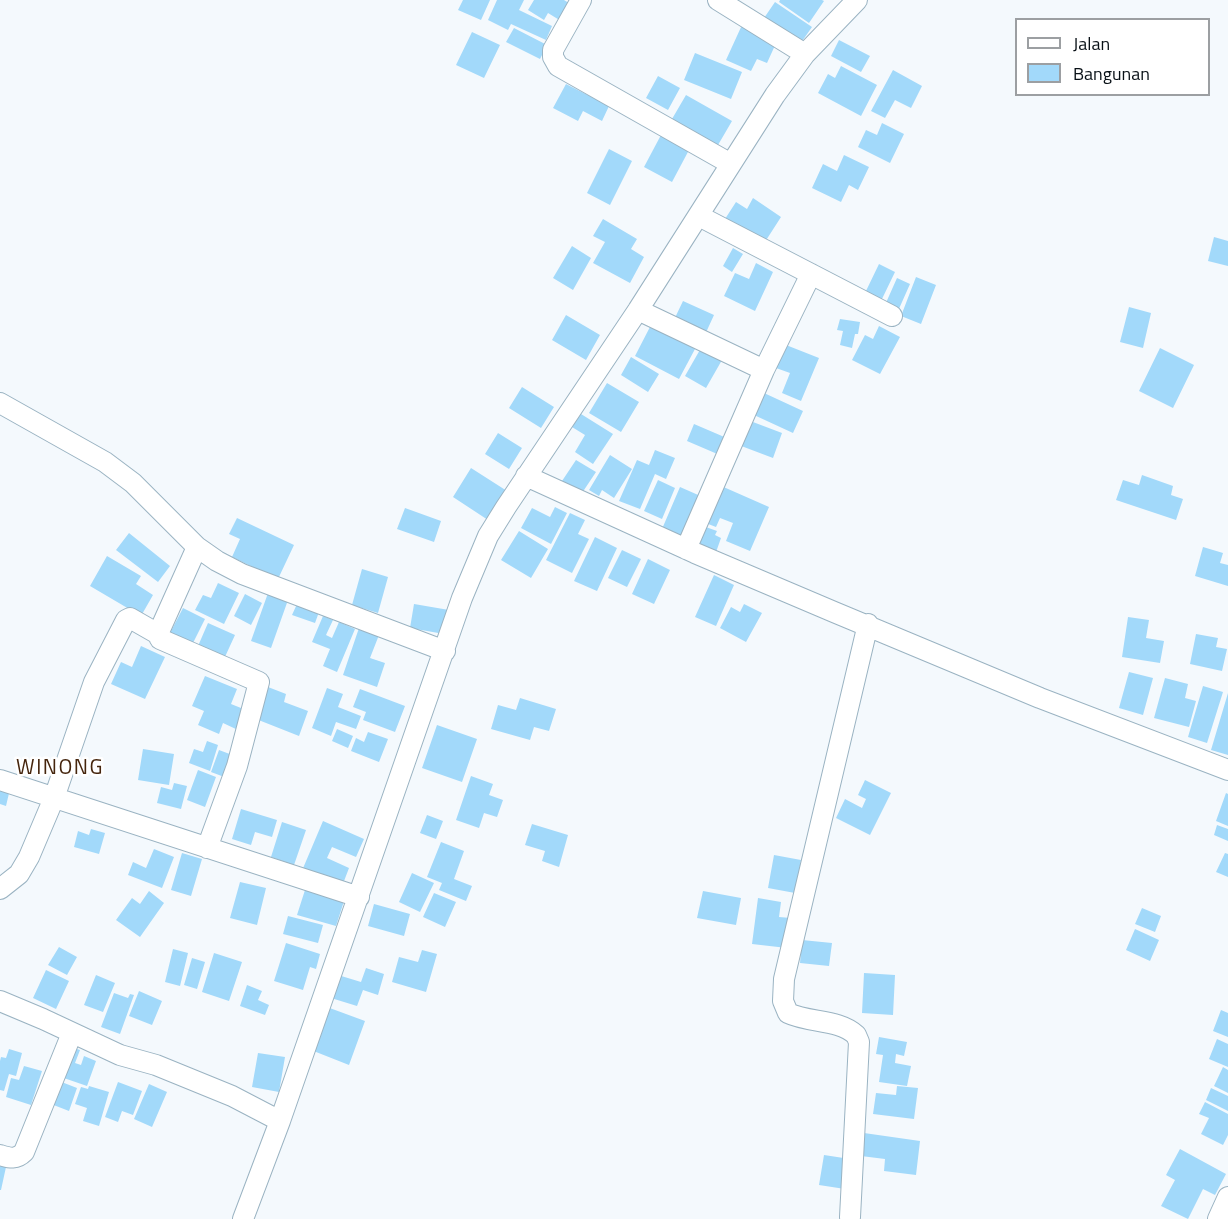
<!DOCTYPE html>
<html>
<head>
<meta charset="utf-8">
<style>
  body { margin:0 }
  #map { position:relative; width:1228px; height:1219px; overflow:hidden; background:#f4f9fd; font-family:"Titillium Web",sans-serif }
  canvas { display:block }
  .legend { position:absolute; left:1015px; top:18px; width:195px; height:78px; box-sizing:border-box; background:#fff; border:2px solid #9c9fa2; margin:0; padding:8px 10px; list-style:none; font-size:18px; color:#081016 }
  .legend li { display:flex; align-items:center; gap:12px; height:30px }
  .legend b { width:30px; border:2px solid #9c9fa2 }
</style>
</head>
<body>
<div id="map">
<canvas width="1228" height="1219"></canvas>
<ul class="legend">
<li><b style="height:8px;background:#fff"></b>Jalan</li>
<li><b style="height:16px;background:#a2d9fa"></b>Bangunan</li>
</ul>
</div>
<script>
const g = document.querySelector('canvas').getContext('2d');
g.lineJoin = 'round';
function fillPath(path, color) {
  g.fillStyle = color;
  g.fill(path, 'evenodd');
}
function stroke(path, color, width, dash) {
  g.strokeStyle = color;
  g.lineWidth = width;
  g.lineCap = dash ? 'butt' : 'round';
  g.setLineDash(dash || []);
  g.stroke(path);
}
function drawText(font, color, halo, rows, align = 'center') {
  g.font = font + ' "Titillium Web",sans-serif';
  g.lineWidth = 5;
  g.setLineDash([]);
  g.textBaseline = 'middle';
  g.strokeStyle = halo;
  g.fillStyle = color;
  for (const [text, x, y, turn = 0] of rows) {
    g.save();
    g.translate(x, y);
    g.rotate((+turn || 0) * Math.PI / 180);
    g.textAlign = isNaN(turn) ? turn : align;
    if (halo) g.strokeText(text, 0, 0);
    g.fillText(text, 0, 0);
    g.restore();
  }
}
const building = new Path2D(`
  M463,0H490L481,20L458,10Z
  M497,0H524L519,10L552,26L546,40L511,24L508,30L488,20Z
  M534,0H564L572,5L561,21L548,13L544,20L528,10Z
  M780,0H822L824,1L809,23L779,2Z
  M775,2L812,27L798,47L762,21Z
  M742,25L777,41L767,63L757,59L751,71L726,60Z
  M514,28L547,45L540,59L506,42Z
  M472,32L500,45L484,78L456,65Z
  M839,40L870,56L861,72L831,56Z
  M695,53L742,72L731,99L684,80Z
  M841,66L877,85L861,116L818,93L828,74L835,78Z
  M893,70L922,86L911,108L895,100L885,118L871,111Z
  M658,76L680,88L668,110L646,98Z
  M566,84L609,106L602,121L583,111L578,121L553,108Z
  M686,95L732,121L718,145L672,119Z
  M882,123L904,134L890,163L858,147L866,130L877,135Z
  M661,135L689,150L672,182L644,167Z
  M609,149L632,161L610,205L587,193Z
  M844,155L869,167L858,190L849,185L841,202L812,188L823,164L837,171Z
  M753,198L781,217L763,245L725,219L736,202L747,209Z
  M603,219L637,239L631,249L644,257L630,283L593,263L605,242L593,236Z
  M1214,237L1228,241V266L1208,261Z
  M572,246L591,258L573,290L553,278Z
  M733,248L743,254L732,272L723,266Z
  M756,263L773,272L755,311L724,296L735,273L749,279Z
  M879,264L895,272L881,301L865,293Z
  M916,277L936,285L921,324L901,316Z
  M897,278L910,284L898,311L885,305Z
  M683,301L714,315L703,339L672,324Z
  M1129,307L1151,313L1143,348L1120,342Z
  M566,315L600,335L586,360L552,340Z
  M840,319L860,322L858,334H855L852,348L840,345L843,331L837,330Z
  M651,325L695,349L679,379L635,356Z
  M879,326L900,337L880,374L852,360L865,335L873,339Z
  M786,345L819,358L801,401L782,393L790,373L776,368Z
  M701,348L722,360L706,388L685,376Z
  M1160,348L1194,365L1173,408L1139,391Z
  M631,357L659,374L648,392L621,375Z
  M607,383L639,402L621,432L589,413Z
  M522,387L554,407L541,428L509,408Z
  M764,393L803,411L793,433L754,415Z
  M581,414L613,434L593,464L575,452L585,435L572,427Z
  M745,419L782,433L773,458L736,444Z
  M694,424L729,439L722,456L687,441Z
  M498,433L522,448L509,469L485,454Z
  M655,450L675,458L666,479L655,474L640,509L619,501L637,460L649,465Z
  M610,455L632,469L614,498L602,490L599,496L589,490Z
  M576,460L596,472L580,496L560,484Z
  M471,468L507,491L488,520L453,497Z
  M1142,475L1173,486L1171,495L1183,499L1176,520L1116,500L1123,480L1139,485Z
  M658,480L675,488L662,519L644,511Z
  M719,485L769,507L750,551L726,541L733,523L720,518L716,527L703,522Z
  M680,487L705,498L687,540L662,529Z
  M555,507L567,513L551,544L521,528L532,508L550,517Z
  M405,508L441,521L434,542L397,529Z
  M570,513L585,520L578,534L589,539L572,573L546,560Z
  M237,518L294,545L278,579L232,557L240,539L229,534Z
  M703,526L717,531L715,535L721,538L715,555L695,548Z
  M519,531L548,549L531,578L501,560Z
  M129,533L170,566L158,582L116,550Z
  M595,537L617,548L597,591L574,581Z
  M1203,547L1223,553L1220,563L1228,565V586L1195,576Z
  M622,550L641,559L627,587L608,578Z
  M107,556L141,576L136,584L153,595L141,616L90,586Z
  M648,559L670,570L654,604L632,594Z
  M362,569L388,577L378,613L352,605Z
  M714,575L734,585L716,626L695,617Z
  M218,583L239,593L224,624L195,610L203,595L211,598Z
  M268,593L288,600L271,648L251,641Z
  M245,594L262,603L251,625L234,616Z
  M297,604L319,612L315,623L292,615Z
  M414,604L449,610L444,634L410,628Z
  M744,604L762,613L746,642L720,628L731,607L740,612Z
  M183,608L205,619L192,645L170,633Z
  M323,616L333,620L326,635L332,638L339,622L355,629L337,672L323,666L330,649L312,642Z
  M1128,617L1149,620L1146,638L1164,641L1160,663L1122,657Z
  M208,623L235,635L224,659L198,646Z
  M359,628L379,635L370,658L385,663L377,687L343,675Z
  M1196,634L1218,638L1216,647L1227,649L1222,671L1190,664Z
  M141,646L165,657L145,699L111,684L121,662L132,667Z
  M1129,672L1153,678L1143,715L1119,708Z
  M205,676L237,689L231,704L246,710L238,730L223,723L219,734L198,725L204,711L192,706Z
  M1165,678L1188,684L1185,698L1196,701L1189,727L1154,718Z
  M1203,686L1223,692L1207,743L1188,737Z
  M268,687L286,694L284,702L308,711L299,736L256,719Z
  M327,688L343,694L338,707L361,716L356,729L336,722L331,736L312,728Z
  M360,689L405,706L395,732L363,720L366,712L353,707Z
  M1228,693V755L1211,750Z
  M520,698L556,709L549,731L534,727L530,740L491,729L498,705L516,710Z
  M437,725L477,739L462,782L422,768Z
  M337,729L353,736L348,748L332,741Z
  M368,732L388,739L379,762L351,751L356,738L364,742Z
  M207,741L218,745L210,771L189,763L194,749L203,752Z
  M143,749L174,754L169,785L138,780Z
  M219,750L235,756L227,778L211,772Z
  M198,770L216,777L205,807L187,800Z
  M471,776L493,784L489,795L503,800L497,817L484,813L479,828L456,820Z
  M865,780L891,793L870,835L836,818L845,799L862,808L866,799L858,795Z
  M174,783L187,786L181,809L157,803L161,787L172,790Z
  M0,787L10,789L6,806L0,804Z
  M1226,793L1228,794V826L1216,821Z
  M241,809L277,820L272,837L255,832L251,845L232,839Z
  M427,815L443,821L436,839L420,833Z
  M323,821L364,839L356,857L332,847L327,858L349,868L341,889L301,873Z
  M282,822L306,830L294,865L271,857Z
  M532,824L568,835L559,867L542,861L545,851L525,845Z
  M1217,825L1228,829V841L1214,835Z
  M91,829L105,833L99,854L74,847L78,831L89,835Z
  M441,842L464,851L454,879L472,886L466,901L439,890L442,883L427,877Z
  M154,849L174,857L162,888L128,875L133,862L146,868Z
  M182,853L202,859L191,896L171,890Z
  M1225,853L1228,854V877L1216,872Z
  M774,855L801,860L795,893L768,888Z
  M412,873L434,883L420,912L399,902Z
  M240,882L266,888L257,925L230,918Z
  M305,890L344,901L336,926L297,915Z
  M149,891L164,903L140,937L116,920L132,898L140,904Z
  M703,891L741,898L736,925L697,918Z
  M434,893L456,902L445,927L423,917Z
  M758,898L781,902L779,917L791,918L787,948L752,944Z
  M374,904L410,914L404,936L368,926Z
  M1142,908L1161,916L1155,932L1135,924Z
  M288,916L323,925L318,943L283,934Z
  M1135,929L1159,940L1150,961L1126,950Z
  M802,940L832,943L829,966L800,963Z
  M286,943L320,954L316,969L310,967L303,990L274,981Z
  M59,947L77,957L67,975L48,965Z
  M173,949L188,953L180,986L165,982Z
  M422,950L437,954L426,992L392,982L399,957L418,962Z
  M214,953L242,962L229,1001L202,992Z
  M192,958L205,962L197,989L184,985Z
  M366,968L384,974L378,995L363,990L357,1006L331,998L338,975L361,982Z
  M46,970L69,981L56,1009L33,998Z
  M864,973L895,975L893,1015L862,1013Z
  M96,975L115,983L103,1012L84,1005Z
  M247,985L262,991L258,1000L269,1005L265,1015L240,1006Z
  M139,991L162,1001L152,1025L129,1016Z
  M114,993L128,998L130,994L134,995L120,1034L101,1027Z
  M327,1007L365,1021L349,1065L311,1050Z
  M1221,1010L1228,1013V1037L1213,1031Z
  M879,1037L907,1042L904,1056L896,1054L895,1063L911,1066L907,1086L879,1082L883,1055L876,1054Z
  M1217,1039L1228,1044V1067L1209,1059Z
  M68,1046L80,1050L75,1063L81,1065L84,1056L96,1061L87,1086L58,1076Z
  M9,1049L22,1053L16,1076L9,1074L4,1091L0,1090V1061L1,1057L6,1058Z
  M258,1053L285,1057L279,1092L252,1087Z
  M24,1066L42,1071L31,1105L6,1097L11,1078L19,1080Z
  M1223,1067L1228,1070V1093L1214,1086Z
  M59,1081L77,1088L69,1111L51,1104Z
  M118,1082L142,1091L133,1115L122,1111L118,1122L105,1117Z
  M149,1084L167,1092L152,1127L134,1119Z
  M89,1086L109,1092L99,1126L83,1121L87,1108L75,1104L81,1087L88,1089Z
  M897,1086L918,1088L914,1119L873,1114L876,1093L896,1095Z
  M1211,1088L1228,1096V1111L1206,1100Z
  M1205,1102L1228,1114V1135L1223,1145L1201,1134L1209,1118L1199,1114Z
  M864,1133L920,1141L916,1175L884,1171L885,1159L861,1156Z
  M1180,1149L1226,1174L1215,1195L1203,1189L1188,1219L1161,1206L1175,1180L1166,1175Z
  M824,1155L850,1159L845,1189L819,1185Z
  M0,1166L6,1167L1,1190H0Z`);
const minor = new Path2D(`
  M581,0L553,50V57L558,66L731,164
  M718,0L805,54
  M699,216L892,316
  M638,310L764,370
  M0,403L105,462L133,483L197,547L217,561L242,574L445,651
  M526,476L695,553L834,612L1040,698L1228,770
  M686,549L764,370L811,274
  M158,634L197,547
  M0,780L359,897
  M0,889L19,874L29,857L54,798L94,682L126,620L130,618L158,634L160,639L259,682L237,766L207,848
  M0,1001L43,1019L120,1055L156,1065L232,1096L280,1121
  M0,1155C10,1158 16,1160 24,1152L72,1033
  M850,1217L859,1042L856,1035C839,1019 809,1023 788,1013L783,1001L784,979L868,624
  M243,1219L280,1121L462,598L488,536L506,507L638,310L775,95L805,54L857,0
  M1218,1219L1228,1197`);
const quarterNames = [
  ["WINONG",60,769]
];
fillPath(building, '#a2d9fa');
stroke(minor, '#9ab3c2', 22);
stroke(minor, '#fff', 20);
g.letterSpacing = '1.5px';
drawText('21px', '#45250d', '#fff', quarterNames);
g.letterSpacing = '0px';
</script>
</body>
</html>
